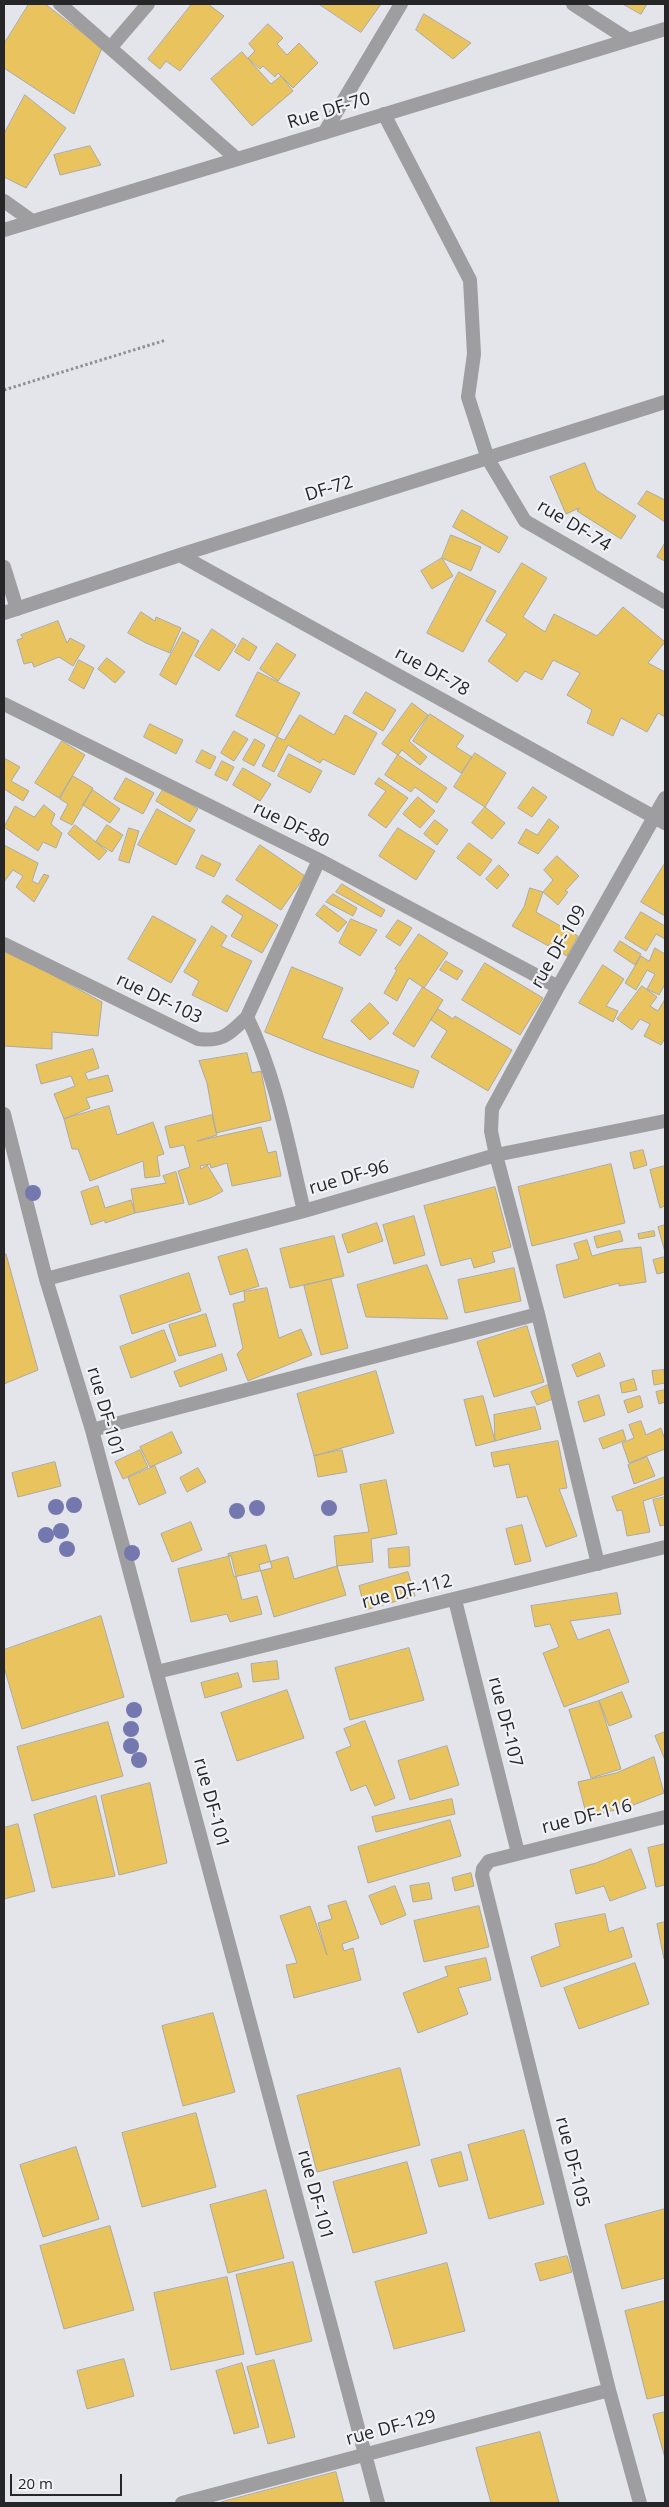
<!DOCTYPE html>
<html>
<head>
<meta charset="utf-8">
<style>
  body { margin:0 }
  #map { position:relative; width:669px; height:2507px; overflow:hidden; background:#e3e5ea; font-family:"Open Sans",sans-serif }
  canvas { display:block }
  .frame { position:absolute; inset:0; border:5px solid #262628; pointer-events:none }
  .scale { position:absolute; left:10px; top:2474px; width:112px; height:22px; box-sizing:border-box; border:2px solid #262628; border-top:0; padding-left:6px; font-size:15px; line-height:18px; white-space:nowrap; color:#262628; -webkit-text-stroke:4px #f1f2f7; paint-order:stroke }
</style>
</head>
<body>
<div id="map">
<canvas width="669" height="2507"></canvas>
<div class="frame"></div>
<div class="scale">20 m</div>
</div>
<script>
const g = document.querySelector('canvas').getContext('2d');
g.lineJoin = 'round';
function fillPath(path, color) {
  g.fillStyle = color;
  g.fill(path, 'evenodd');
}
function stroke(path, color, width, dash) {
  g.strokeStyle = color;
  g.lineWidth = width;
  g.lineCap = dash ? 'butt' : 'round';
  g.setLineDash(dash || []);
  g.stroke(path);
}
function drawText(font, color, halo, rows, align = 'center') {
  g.font = font + ' "Open Sans",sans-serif';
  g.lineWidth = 4.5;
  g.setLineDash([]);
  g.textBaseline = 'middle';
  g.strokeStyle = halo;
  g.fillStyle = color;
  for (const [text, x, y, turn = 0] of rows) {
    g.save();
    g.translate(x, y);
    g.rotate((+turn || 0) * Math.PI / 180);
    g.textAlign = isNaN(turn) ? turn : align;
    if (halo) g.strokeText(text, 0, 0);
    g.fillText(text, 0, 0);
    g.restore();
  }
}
const building = new Path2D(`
  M29,4H45L102,48L74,114L4,68V44Z
  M192,4H208L224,16L180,71L166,61L160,69L148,59Z
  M319,4H381L361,32Z
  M623,4H647L641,14Z
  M424,14L471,43L453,59L416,30Z
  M268,24L283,38L277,44L287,55L299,43L318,63L293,88L278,73L275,77L263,66L260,69L248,58L255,51L249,44Z
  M242,52L271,84L281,76L293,91L252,126L211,79Z
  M25,95L66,128L26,188L4,177V134Z
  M90,146L101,165L60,175L54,155Z
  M585,463L596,490L636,516L621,539L577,511L579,508L566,514L550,477Z
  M647,491L665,500V522L638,504Z
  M462,510L508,537L499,553L453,527Z
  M451,535L481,547L471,571L442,558Z
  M665,543V561L657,557Z
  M442,558L453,576L432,589L421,571Z
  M522,563L547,578L523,617L545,632L554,614L597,636L623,607L665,642L648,663L665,672V717L658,713L647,732L621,718L613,736L587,723L592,710L567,695L580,673L553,660L542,680L525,671L517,682L488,661L507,634L486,621Z
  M459,572L496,591L463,652L427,633Z
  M141,612L155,621L156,617L181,628L170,653L146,643L128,633Z
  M58,621L67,643L70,638L85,646L73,666L59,657L34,667L32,662L24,664L17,640L23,638L21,635Z
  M212,629L236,645L219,671L195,656Z
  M183,632L199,641L176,685L160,675Z
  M243,638L257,647L249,661L235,652Z
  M277,643L296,655L278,681L260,669Z
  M107,658L125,672L115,683L98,669Z
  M79,660L94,668L84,689L69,680Z
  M258,672L300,693L277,737L236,716Z
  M366,692L396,710L383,731L353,713Z
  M412,703L428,715L409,741L427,757L420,765L402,750L398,755L382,744Z
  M430,714L464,736L456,747L472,757L461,773L413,741Z
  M300,715L334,735L345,715L377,733L354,775L323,759L320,763L288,745L274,772L262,766L277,737L284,740Z
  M150,724L183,740L176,754L144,737Z
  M234,731L248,739L234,761L221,753Z
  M255,739L265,745L254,766L243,760Z
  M62,741L85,755L59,798L35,783Z
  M202,750L216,757L210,769L196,762Z
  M475,753L506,773L485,807L454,787Z
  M289,754L322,771L310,793L278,776Z
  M398,755L447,788L437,803L415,787L411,792L385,775Z
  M4,758L20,767L11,781L29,791L23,801L4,789Z
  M222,761L234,767L227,781L215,775Z
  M243,768L271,784L260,801L233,785Z
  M73,776L93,788L72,825L60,819L68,804L60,799Z
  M126,778L154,793L143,814L114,799Z
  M379,778L408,798L386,828L368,815L386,791L375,784Z
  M533,787L547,797L532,817L518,808Z
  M164,788L198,809L190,822L156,801Z
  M93,790L120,809L110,823L83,805Z
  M418,797L435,811L420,828L403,814Z
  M44,805L55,814L51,824L62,833L56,848L43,842L38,851L4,827L15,806L34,817Z
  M485,807L505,823L492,839L472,823Z
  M157,809L195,830L176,865L138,845Z
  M549,819L559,827L538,854L518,843L526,829L537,835Z
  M435,820L448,830L437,845L424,834Z
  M75,825L107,851L99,860L68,834Z
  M107,825L123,835L112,852L96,842Z
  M129,828L139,831L129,863L119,860Z
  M398,828L435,851L416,880L379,856Z
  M469,843L492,860L480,876L457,858Z
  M4,845L38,863L32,881L38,884L44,874L49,876L34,902L16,887L23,876L13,870L4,882Z
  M260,845L305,876L281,910L236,880Z
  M202,855L221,864L214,877L196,868Z
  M557,856L579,876L565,891L568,892L558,905L543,892L553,880L544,870Z
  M665,863V916L641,902Z
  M499,865L509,875L497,889L486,879Z
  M342,884L385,910L381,917L336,892Z
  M530,888L543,892L536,912L578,936L567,956L512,926L524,907Z
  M333,894L357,908L353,916L326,902Z
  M227,895L278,925L262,953L231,936L243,916L222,902Z
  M324,905L347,922L338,932L316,915Z
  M641,912L665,926V939L656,934L646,951L625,938Z
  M153,916L196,940L171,983L128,959Z
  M351,919L377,930L360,956L339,943Z
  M398,920L412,928L400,946L386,937Z
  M212,926L227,936L221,946L252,961L227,1012L192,995L199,981L184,972Z
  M419,934L448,953L424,988L409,978L397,1001L384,993L397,970L395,969Z
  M620,941L641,954L635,965L614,951Z
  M655,948L665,954V984L659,995L647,989L655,974L647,970L636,990L625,983L641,956L649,961Z
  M9,951L102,1002L98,1036L52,1032V1049L4,1046V952Z
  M446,961L463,971L457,980L440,970Z
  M485,963L543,998L520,1035L462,1000Z
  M603,965L624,979L606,1006L618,1011L613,1022L579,1003Z
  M292,967L343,988L322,1038L419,1071L413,1088L316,1053L265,1032Z
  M642,986L657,997L650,1006L658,1011L665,999V1038L661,1045L644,1036L650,1024L640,1019L632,1030L617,1019Z
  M423,987L443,1000L414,1047L393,1034Z
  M370,1003L389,1023L370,1040L351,1021Z
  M438,1009L453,1019L455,1016L512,1050L488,1091L431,1057L447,1031L431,1020Z
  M93,1049L99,1068L85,1073L88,1080L108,1075L113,1091L86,1098L90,1108L64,1119L54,1094L75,1086L71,1076L41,1084L36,1065Z
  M247,1053L252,1073L261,1071L271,1120L216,1133L207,1083L199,1061Z
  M109,1106L117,1135L153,1122L164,1154L157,1156L160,1176L145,1178L143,1161L90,1181L78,1149H72L64,1119Z
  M212,1115L217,1135L197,1141L261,1127L268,1153L276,1151L281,1176L232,1186L227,1163L211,1168L210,1164L200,1166L201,1169L207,1165L223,1191L210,1198L189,1205L178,1171L190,1167L184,1145L170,1148L165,1127Z
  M643,1150L647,1165L634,1169L630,1153Z
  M611,1164L625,1223L532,1246L518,1187Z
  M665,1166V1206L660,1208L650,1170Z
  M176,1172L184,1203L135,1213L131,1189L166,1183L163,1176Z
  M98,1186L105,1208L131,1200L135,1213L105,1223V1220L91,1225L81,1192Z
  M495,1187L511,1247L492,1252L495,1262L474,1268L471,1258L441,1266L424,1206Z
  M414,1216L425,1255L394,1264L383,1225Z
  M377,1223L383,1241L348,1253L342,1235Z
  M665,1225V1252L658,1227Z
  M620,1231L623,1241L597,1248L594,1237Z
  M654,1231L655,1236L639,1239L638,1234Z
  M334,1236L344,1276L290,1288L280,1249Z
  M587,1240L592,1256L614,1250L641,1247L646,1282L619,1286V1283L564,1298L556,1265L579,1259L574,1244Z
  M247,1249L259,1286L230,1295L218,1257Z
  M4,1254H6L38,1370L4,1384Z
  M665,1257V1272L657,1274L653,1260Z
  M427,1265L448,1319L366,1317L357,1285Z
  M514,1268L521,1301L465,1313L458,1280Z
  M189,1273L201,1311L132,1334L120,1296Z
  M331,1279L348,1348L321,1355L304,1286Z
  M267,1288L279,1338L301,1329L312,1355L248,1381L237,1354L243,1348L233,1304L245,1301L244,1292Z
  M206,1314L216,1346L179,1356L169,1325Z
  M527,1326L544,1382L494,1397L477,1342Z
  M164,1330L176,1361L131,1378L120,1347Z
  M600,1353L605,1366L577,1377L572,1365Z
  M222,1354L227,1370L180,1387L174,1372Z
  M664,1370L665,1383L654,1385L652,1371Z
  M376,1371L394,1433L314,1456L297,1394Z
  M634,1379L637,1390L622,1393L620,1383Z
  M548,1385L553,1399L537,1405L531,1392Z
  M665,1390V1402L659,1404L656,1392Z
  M599,1395L605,1415L584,1422L578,1402Z
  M483,1396L495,1441L476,1446L464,1400Z
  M640,1396L643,1407L628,1413L624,1401Z
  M535,1407L541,1429L495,1441L494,1415Z
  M641,1421L646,1435L661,1428L665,1440V1449L629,1463L622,1443L634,1438L629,1425Z
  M623,1430L626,1440L603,1449L599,1439Z
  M172,1432L182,1453L150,1467L140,1447Z
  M558,1441L567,1488L559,1489L577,1536L546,1547L527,1496L517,1498L509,1464L494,1467L491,1453Z
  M140,1450L148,1467L123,1479L115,1462Z
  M342,1450L347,1472L318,1477L314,1456Z
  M647,1457L655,1476L634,1484L628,1465Z
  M55,1462L61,1486L18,1497L12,1473Z
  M155,1466L166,1493L139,1505L128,1478Z
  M198,1468L206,1482L187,1492L180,1478Z
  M665,1477V1494L643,1501L650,1532L627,1536L622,1510L617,1511L612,1497Z
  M386,1480L397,1534L371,1539L373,1562L337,1566L334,1536L369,1532L360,1485Z
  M665,1497V1525L660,1526L653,1500Z
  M191,1522L202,1550L172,1562L161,1534Z
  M522,1525L531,1561L515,1565L506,1529Z
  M266,1545L272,1568L234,1577L228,1554Z
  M409,1547L410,1566L389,1568L388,1549Z
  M231,1556L242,1600L257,1596L262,1614L230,1622L227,1614L191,1622L178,1569Z
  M288,1557L294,1579L337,1566L346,1595L274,1617L259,1565Z
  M408,1572L415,1596L365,1610L359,1586Z
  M617,1593L621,1614L570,1621L578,1640L609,1629L629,1682L564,1707L543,1653L559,1647L550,1624L535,1627L531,1606Z
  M101,1616L124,1697L22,1729L4,1667V1650Z
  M409,1648L424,1700L350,1720L335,1668Z
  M277,1661L279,1679L253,1682L251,1664Z
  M238,1673L242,1687L205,1698L201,1683Z
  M287,1690L304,1738L237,1761L221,1713Z
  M622,1692L632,1717L609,1726L599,1701Z
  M599,1701L621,1769L591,1778L569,1710Z
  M365,1721L395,1798L375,1806L366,1785L351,1791L336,1752L351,1746L344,1729Z
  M108,1722L123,1776L32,1801L17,1747Z
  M665,1732V1760L655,1736Z
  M447,1746L459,1785L410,1800L398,1761Z
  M654,1757L664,1793L631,1806L587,1817L578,1782L616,1773Z
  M150,1783L167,1863L119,1875L101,1796Z
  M96,1796L115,1876L52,1888L34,1815Z
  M452,1799L455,1814L376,1832L372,1817Z
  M450,1820L461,1856L368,1883L358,1847Z
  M18,1824L35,1891L4,1899V1828Z
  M665,1844V1885L656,1887L648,1848Z
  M631,1849L646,1888L610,1901L604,1886L576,1894L570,1870L596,1863Z
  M471,1873L474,1886L455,1891L452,1878Z
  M429,1883L432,1899L413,1902L410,1886Z
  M395,1886L406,1915L381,1925L369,1896Z
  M346,1901L359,1938L342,1944L344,1951L353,1948L361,1980L294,1998L286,1965L297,1963L280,1916L310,1906L327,1955L318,1923L332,1919L328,1906Z
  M479,1906L489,1947L424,1962L414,1921Z
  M605,1914L609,1932L623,1927L632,1957L541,1987L531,1957L560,1946L555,1924Z
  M665,1922V1958L664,1959L657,1924Z
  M486,1958L491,1980L458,1988L468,2014L418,2033L403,1993L448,1976L445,1967Z
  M635,1963L649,2004L579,2029L564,1988Z
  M213,2013L235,2092L183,2106L162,2026Z
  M400,2068L420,2145L317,2172L297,2096Z
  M196,2113L216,2187L142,2207L122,2133Z
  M524,2130L544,2204L489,2219L468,2145Z
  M76,2147L99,2219L43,2237L20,2165Z
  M461,2152L468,2180L439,2187L431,2160Z
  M407,2162L427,2233L353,2253L333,2182Z
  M266,2190L284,2258L228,2273L210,2205Z
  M665,2209V2278L622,2289L605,2225Z
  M110,2226L134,2310L64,2329L40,2246Z
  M567,2256L572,2272L540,2281L535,2264Z
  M293,2262L312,2341L256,2355L236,2275Z
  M447,2263L465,2331L394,2349L375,2282Z
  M227,2277L244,2354L171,2370L154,2293Z
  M665,2301V2395L647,2399L625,2311Z
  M124,2359L134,2396L87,2409L77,2371Z
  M274,2360L295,2437L268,2444L247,2367Z
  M242,2363L259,2427L234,2434L216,2371Z
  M665,2412V2458L653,2415Z
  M540,2432L559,2503H491L476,2448Z
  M336,2472L344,2503H223L222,2502Z`);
const path = new Path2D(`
  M4,390L166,340`);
const service = new Path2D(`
  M384,114L470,280L474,354L468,397L488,459
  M4,567L17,609`);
const minor = new Path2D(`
  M60,4L237,159
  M573,4L629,40
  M111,47L148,4
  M324,133L401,4
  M4,201L32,221
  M4,230L665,29
  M488,459L525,521L665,602
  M180,555L665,823
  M4,613L180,555L665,402
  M4,704L319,860L558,987
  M4,944L198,1039C224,1042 230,1033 247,1017L319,860
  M247,1017C277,1078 288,1145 304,1211
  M4,1114L46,1279L92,1430L378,2503
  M46,1279L304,1211L496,1155L665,1121
  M92,1430L538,1314
  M598,1564L538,1314L496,1155L491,1131L492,1109L558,987L665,798
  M455,1600L518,1853
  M157,1672L665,1547
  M182,2503L609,2390
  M640,2503L609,2390L482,1875L483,1869L489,1861L665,1817`);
const trees = [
  [33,1193],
  [74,1505],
  [56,1507],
  [257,1508],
  [329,1508],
  [237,1511],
  [61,1531],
  [46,1535],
  [67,1549],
  [132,1553],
  [134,1710],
  [131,1729],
  [131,1746],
  [139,1760]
];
const streetNames = [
  ["Rue DF-70",329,111,-17],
  ["DF-72",329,489,-17],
  ["rue DF-74",574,526,31],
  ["rue DF-78",432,672,29],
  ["rue DF-80",291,825,26],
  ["rue DF-109",559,947,-60],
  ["rue DF-103",159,999,26],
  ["rue DF-96",349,1178,-16],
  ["rue DF-101",105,1412,74],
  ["rue DF-112",407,1592,-14],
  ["rue DF-107",505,1722,76],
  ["rue DF-101",211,1803,75],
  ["rue DF-116",587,1817,-14],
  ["rue DF-105",572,2162,76],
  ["rue DF-101",315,2195,75],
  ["rue DF-129",391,2428,-15]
];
fillPath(building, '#e9c35e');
stroke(building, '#aaa9a4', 1);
stroke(path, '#8f9094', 3, [2.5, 2.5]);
stroke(service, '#9e9ea1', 14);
stroke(minor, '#9e9ea1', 14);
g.fillStyle = '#7577af';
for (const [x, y] of trees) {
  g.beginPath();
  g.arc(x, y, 8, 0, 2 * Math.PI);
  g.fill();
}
drawText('18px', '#262628', '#f1f2f7', streetNames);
</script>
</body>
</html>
